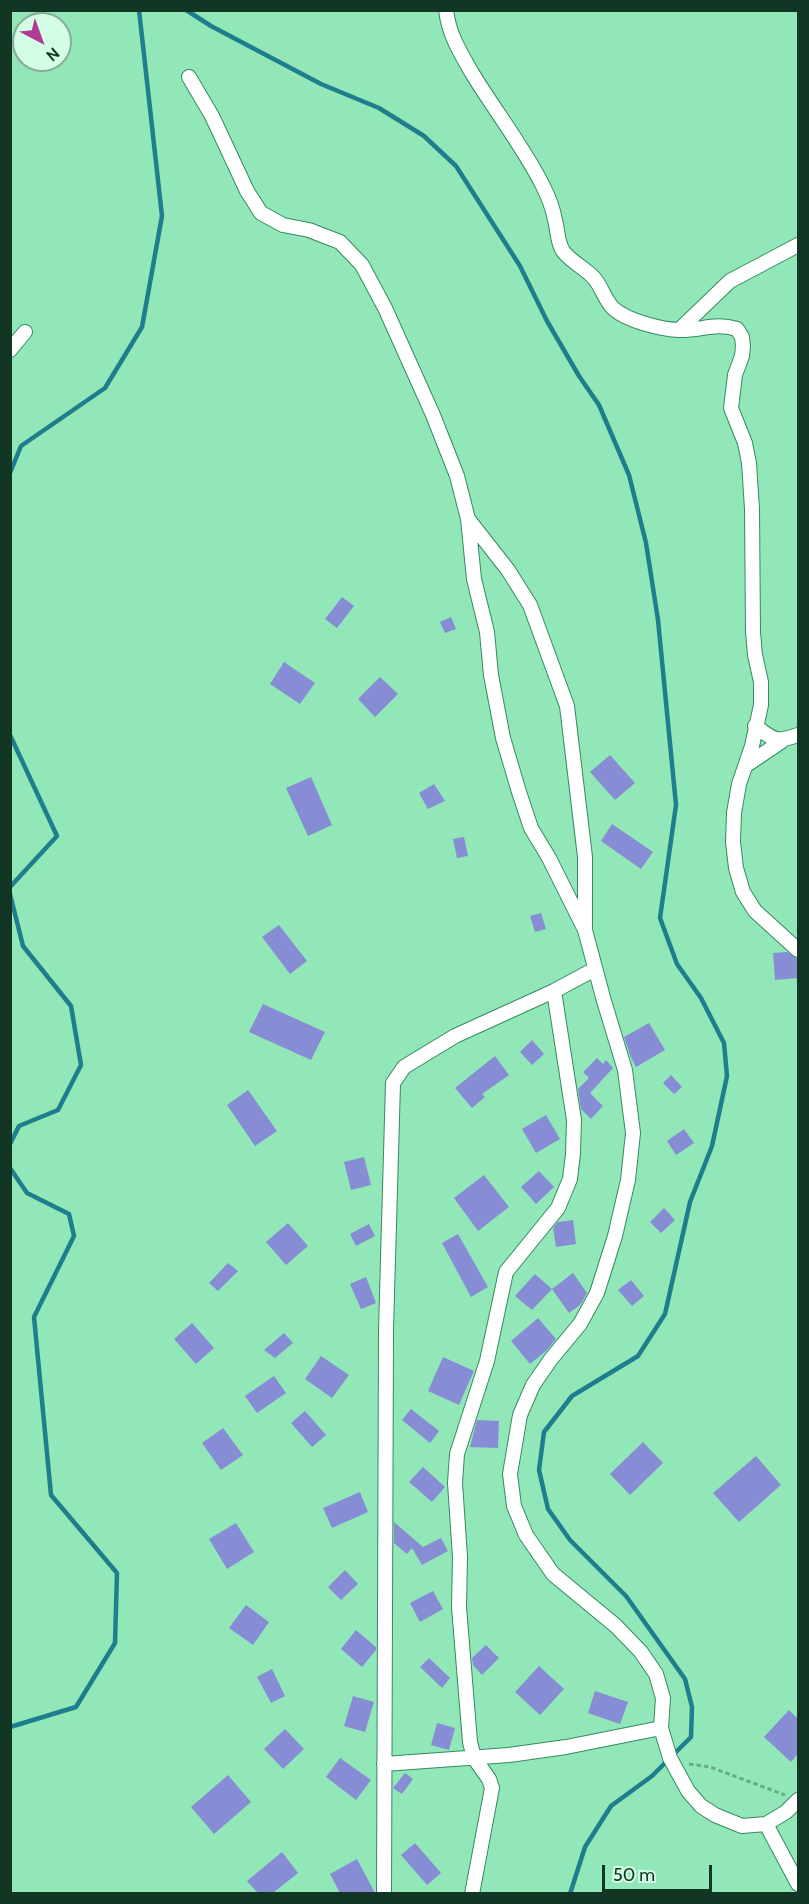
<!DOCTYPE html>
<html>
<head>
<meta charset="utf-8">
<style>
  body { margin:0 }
  #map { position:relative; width:809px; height:1904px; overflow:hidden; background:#91e7b7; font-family:Cabin,sans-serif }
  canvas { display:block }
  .frame { position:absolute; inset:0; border:12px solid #123624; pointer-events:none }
  .north { position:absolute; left:12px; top:12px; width:60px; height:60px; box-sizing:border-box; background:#d4fde5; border:2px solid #86ad98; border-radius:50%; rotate:139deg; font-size:16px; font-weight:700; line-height:24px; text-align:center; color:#123624 }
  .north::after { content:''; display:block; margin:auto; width:21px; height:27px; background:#b03b93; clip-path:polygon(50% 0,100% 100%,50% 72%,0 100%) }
  .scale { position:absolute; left:602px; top:1865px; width:110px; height:27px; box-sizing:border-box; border:3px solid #123624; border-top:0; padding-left:8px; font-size:18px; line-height:21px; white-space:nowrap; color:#123624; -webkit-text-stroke:4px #d4fde5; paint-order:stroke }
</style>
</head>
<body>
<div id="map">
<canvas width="809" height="1904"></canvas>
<div class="frame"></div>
<div class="north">N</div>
<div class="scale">50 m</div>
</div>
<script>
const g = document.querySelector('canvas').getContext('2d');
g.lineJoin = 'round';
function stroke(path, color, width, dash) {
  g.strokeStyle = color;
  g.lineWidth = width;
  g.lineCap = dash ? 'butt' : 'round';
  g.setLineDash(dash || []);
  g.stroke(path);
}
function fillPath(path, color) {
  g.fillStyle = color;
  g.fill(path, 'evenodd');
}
const stream = new Path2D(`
  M186,10L211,26L321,84L379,108L424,136L456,166L520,266L547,321L579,376L599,405L629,475L646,543L658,620L676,805L660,918L677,964L701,998L724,1043L727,1076L712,1146L690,1202L665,1314L638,1356L572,1396L544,1432L539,1470L548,1509L570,1540L626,1596L685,1679L692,1707L691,1737L652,1776L611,1806L585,1847L570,1894
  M10,473L21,446L105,388L142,327L162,216L139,10
  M10,735L57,836L10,887
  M10,894L23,946L71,1006L81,1065L58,1110L19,1126L10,1144
  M10,1168L27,1193L69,1214L74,1236L34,1317L51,1495L117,1573L115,1643L76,1707L10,1727`);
const building = new Path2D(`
  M342,597L354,606L337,628L325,619Z
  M451,617L456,629L445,633L440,622Z
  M284,662L315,683L300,704L270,684Z
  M380,677L398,694L375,717L358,699Z
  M610,755L635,783L615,800L590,772Z
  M311,777L332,825L308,836L286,788Z
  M434,784L445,801L428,809L419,793Z
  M612,824L653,852L641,869L601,841Z
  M464,837L468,856L457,858L453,839Z
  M541,913L546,929L535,932L530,916Z
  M279,925L307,961L290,974L262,937Z
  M787,952L798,959V978L775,980L773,953Z
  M263,1004L325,1032L311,1060L249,1032Z
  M649,1023L665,1050L636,1067L630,1055L624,1037Z
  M532,1040L544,1054L532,1065L520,1052Z
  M495,1056L509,1075L482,1094L485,1097L472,1108L455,1088Z
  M597,1058L603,1064L606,1060L613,1068L590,1093L603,1106L591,1119L581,1109L578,1089L589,1078L583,1072Z
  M671,1075L682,1087L674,1094L663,1083Z
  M248,1090L277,1131L255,1146L227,1105Z
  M546,1115L560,1139L536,1153L522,1129Z
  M684,1129L694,1143L676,1155L667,1141Z
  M364,1157L371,1185L351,1190L344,1162Z
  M539,1171L554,1187L536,1204L521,1187Z
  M484,1175L509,1207L478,1231L454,1198Z
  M664,1208L675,1220L661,1233L650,1222Z
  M573,1220L576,1244L556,1247L553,1228L558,1222Z
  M288,1223L308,1246L286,1265L266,1242Z
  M369,1224L375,1236L356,1246L350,1234Z
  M458,1234L488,1287L471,1297L442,1243Z
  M228,1263L238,1271L218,1291L209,1283Z
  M573,1273L587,1293L580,1305L569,1313L552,1289Z
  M535,1274L552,1289L532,1310L515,1296Z
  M366,1277L376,1303L361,1309L350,1284Z
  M631,1280L644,1296L632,1306L618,1290Z
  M538,1318L556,1339L547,1350L530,1364L511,1341Z
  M192,1323L214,1348L196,1364L174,1339Z
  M284,1333L293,1343L275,1358L264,1350Z
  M321,1356L349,1375L332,1398L305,1379Z
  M443,1357L474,1371L459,1405L428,1391Z
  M274,1376L286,1393L257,1413L245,1396Z
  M411,1409L439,1431L430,1443L402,1420Z
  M305,1411L326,1435L312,1447L291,1423Z
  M477,1420L499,1421L498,1448L470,1447Z
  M223,1428L243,1455L221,1470L202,1443Z
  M643,1442L663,1463L630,1495L610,1474Z
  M756,1456L781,1485L739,1522L713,1493Z
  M423,1467L445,1487L432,1502L409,1482Z
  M360,1492L368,1512L332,1528L323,1508Z
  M394,1522L423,1547L441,1538L448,1551L422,1565L412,1548L407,1554L394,1543Z
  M236,1523L254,1552L227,1569L209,1539Z
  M345,1570L358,1584L341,1600L328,1587Z
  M433,1591L443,1609L420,1622L410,1603Z
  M246,1605L269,1622L253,1645L229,1628Z
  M356,1630L376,1647V1650L362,1667L341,1649Z
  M486,1645L499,1658L482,1675L473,1665L472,1658Z
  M429,1658L450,1678L442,1688L420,1667Z
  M539,1666L564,1689L540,1715L515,1692Z
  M272,1669L285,1696L271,1703L257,1677Z
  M595,1691L628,1702L620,1724L588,1713Z
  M353,1696L374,1702L365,1732L344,1726Z
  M789,1710L798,1719V1754L791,1762L764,1737Z
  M437,1723L455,1728L449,1750L431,1745Z
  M285,1729L304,1749L283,1769L264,1749Z
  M340,1758L371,1780L356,1800L326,1777Z
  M405,1773L413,1779L402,1794L393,1788Z
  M228,1775L251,1802L214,1834L191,1807Z
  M415,1843L441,1873L427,1885L401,1855Z
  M282,1852L298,1873L273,1893H258L247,1881Z
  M357,1859L375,1893H340L330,1874Z`);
const path = new Path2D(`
  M689,1764L710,1767L785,1795`);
const minor = new Path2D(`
  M446,10C449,35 460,52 472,73C495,111 523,146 543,186C548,196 553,209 555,220C558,231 557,242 563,251C571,262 585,268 594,278C602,287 605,301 614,309C628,321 660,329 678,330C701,331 714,322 737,329L742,337L743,346L742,356L735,375L731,408L745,443L749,463L752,509L753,632L755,655L761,682V705L752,746L739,784L734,813L733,842L736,868L743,892L755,911L798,950
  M189,77L212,116L247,191L261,213L283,225L309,230L340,242L362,265L385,308L433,415L457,476L468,519L474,579L487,632L491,675L503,738L519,792L531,828L549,858L585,930L604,1001L625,1070L633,1133L628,1180L615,1236L597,1293L580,1324L551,1359L533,1385L520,1415L510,1474L514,1506L526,1535L553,1574L616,1626L641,1652L656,1674L663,1698L661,1728L670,1758L688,1791L701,1806L715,1815L742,1826L766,1824L786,1812L798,1800
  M679,330L730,281L798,245
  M10,350L25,332
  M468,519L508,570L530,605L567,706L585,857V927
  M755,726C775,740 774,743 798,735
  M745,766L782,741
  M384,1764L509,1755L566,1747L661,1728
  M766,1824L798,1884
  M384,1894L386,1330L393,1083L404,1067L455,1036L554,991L595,969
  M472,1894L492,1788L489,1779L474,1758L470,1742L459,1607L460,1557L455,1483L457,1454L487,1361L506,1272L558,1208L570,1179L573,1154L574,1120L554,991`);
stroke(stream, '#1e7e8d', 4.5);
fillPath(building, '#868dd5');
stroke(minor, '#338b61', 16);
stroke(path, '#67ac86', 3, [4.5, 3]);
stroke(minor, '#fff', 14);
</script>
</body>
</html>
